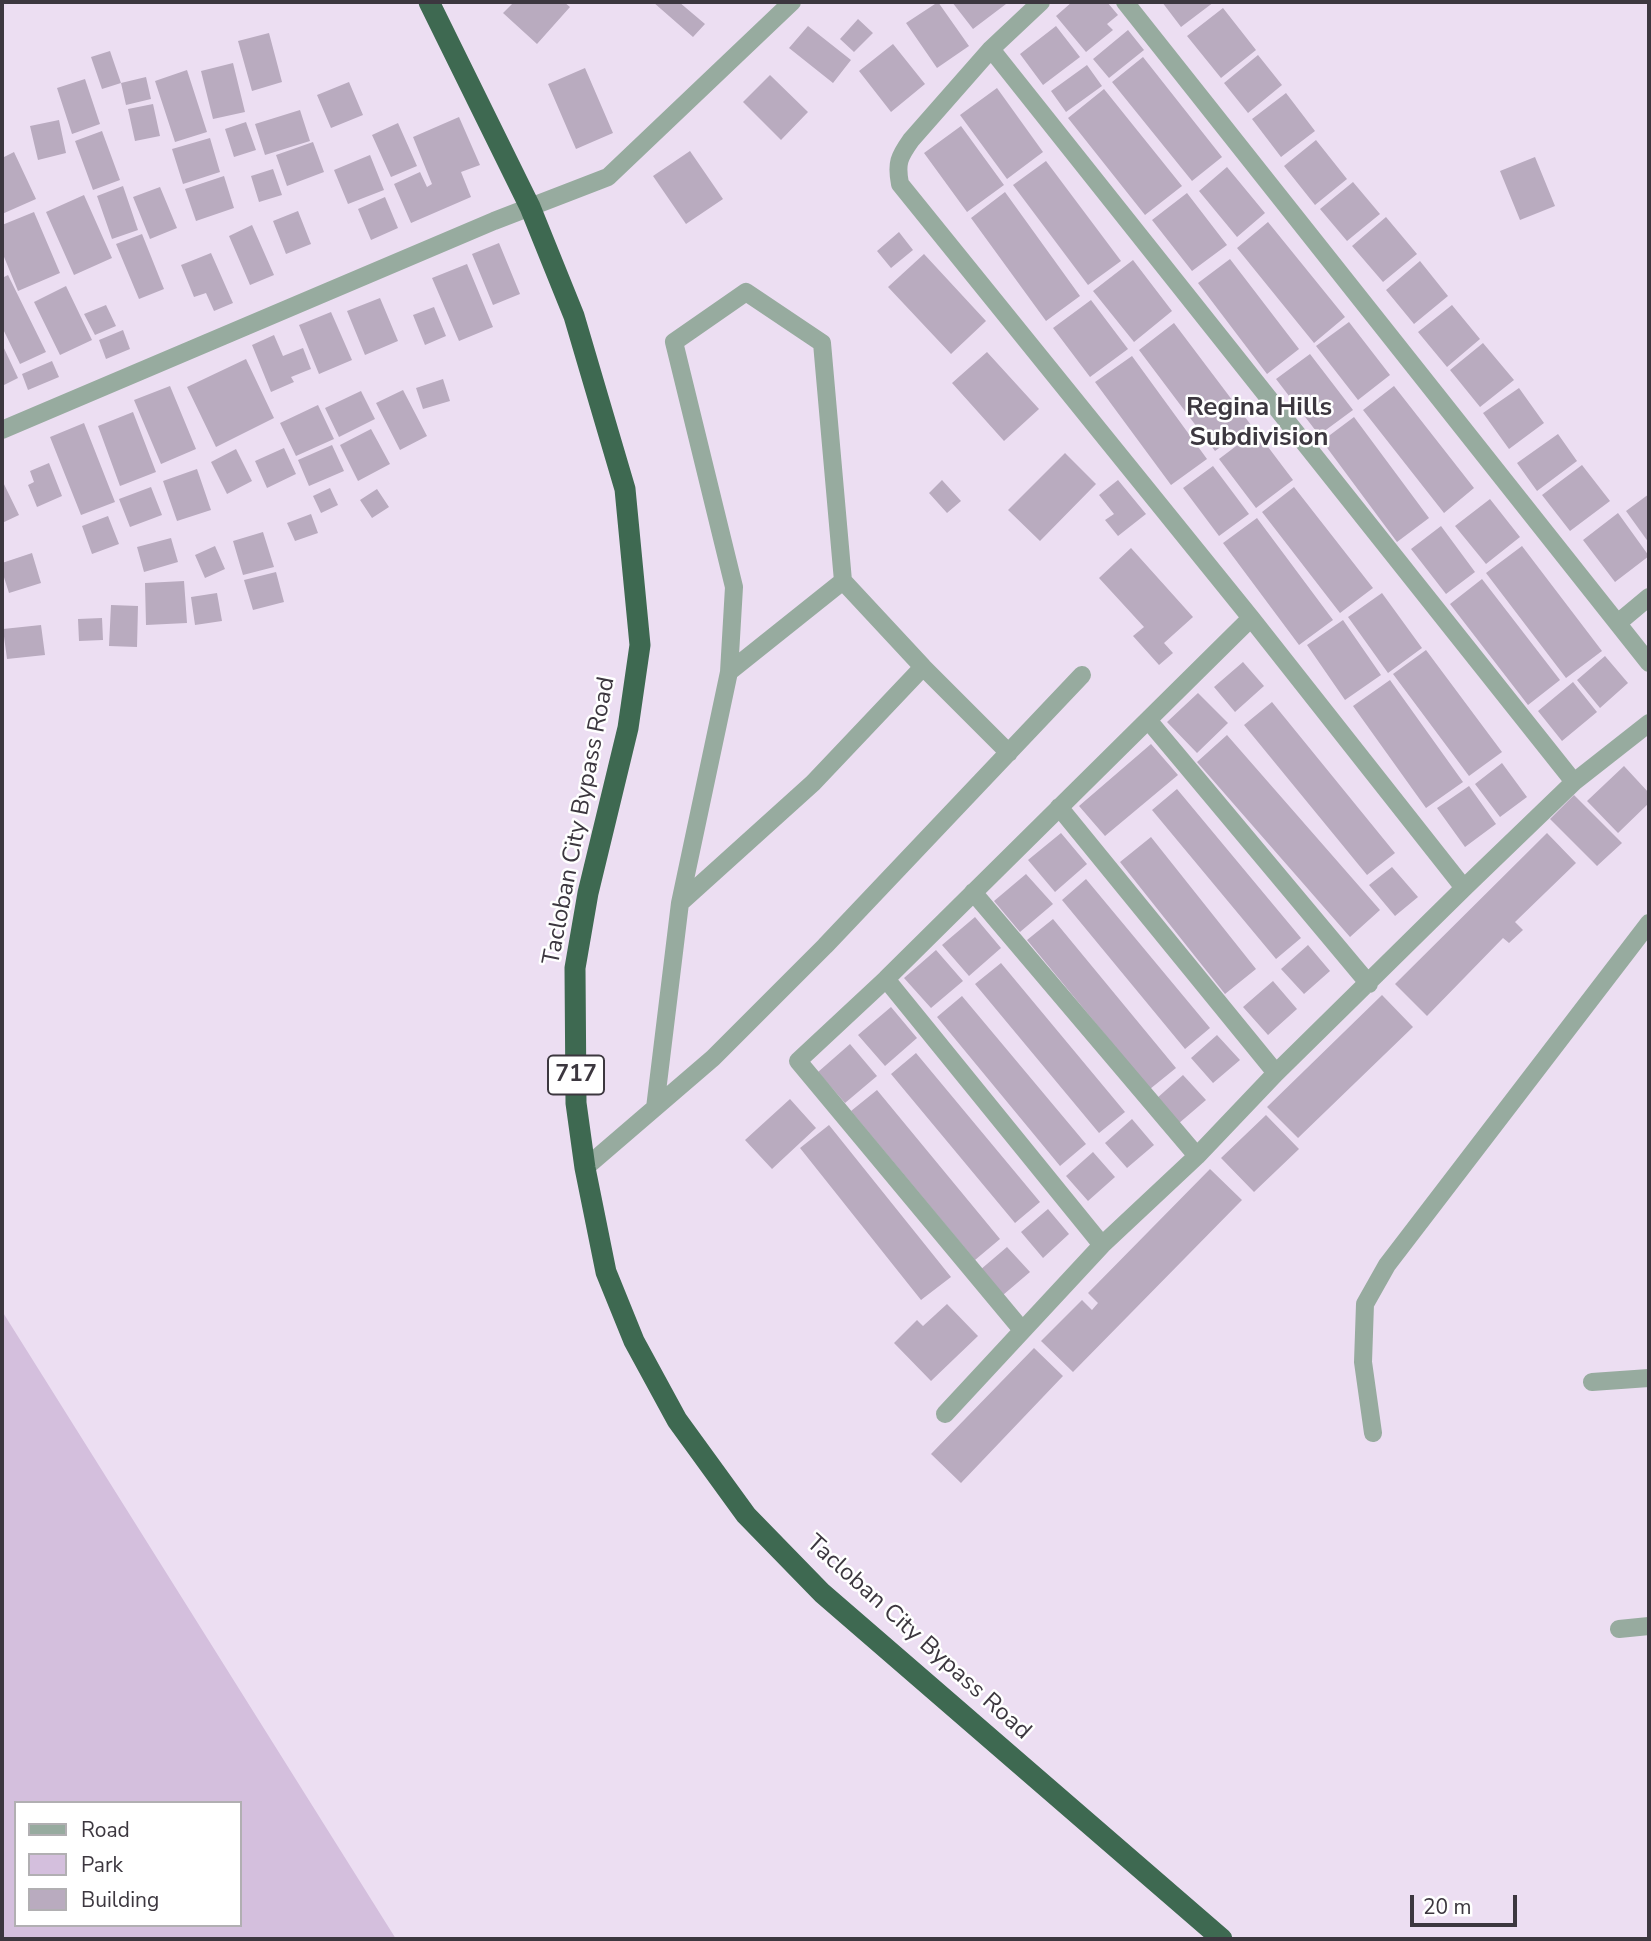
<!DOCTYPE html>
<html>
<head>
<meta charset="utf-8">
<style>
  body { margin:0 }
  #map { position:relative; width:1651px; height:1941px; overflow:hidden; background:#ecdef2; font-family:"Nunito Sans",sans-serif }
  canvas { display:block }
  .frame { position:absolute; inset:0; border:4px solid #3c373f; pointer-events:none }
  .legend { position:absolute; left:14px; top:1801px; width:228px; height:126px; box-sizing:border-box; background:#fff; border:2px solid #b1afb2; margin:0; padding:9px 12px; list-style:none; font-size:21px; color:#3c373f }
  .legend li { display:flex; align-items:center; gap:14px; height:35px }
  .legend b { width:35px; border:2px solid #b1afb2 }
  .scale { position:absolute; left:1410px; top:1895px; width:107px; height:32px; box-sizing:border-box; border:4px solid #3c373f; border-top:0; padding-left:9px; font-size:21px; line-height:24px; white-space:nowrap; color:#3c373f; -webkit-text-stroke:5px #fff; paint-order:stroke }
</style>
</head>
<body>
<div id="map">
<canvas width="1651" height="1941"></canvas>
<div class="frame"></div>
<ul class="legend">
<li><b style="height:9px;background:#97ab9f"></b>Road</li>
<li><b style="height:19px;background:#d4bfdd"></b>Park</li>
<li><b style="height:19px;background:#b9abbf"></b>Building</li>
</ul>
<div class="scale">20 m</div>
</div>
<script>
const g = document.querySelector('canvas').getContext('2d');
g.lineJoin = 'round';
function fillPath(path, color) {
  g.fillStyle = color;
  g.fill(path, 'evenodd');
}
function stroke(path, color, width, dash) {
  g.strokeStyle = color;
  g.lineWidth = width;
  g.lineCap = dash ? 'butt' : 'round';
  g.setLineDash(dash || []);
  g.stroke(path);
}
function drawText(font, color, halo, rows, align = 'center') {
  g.font = font + ' "Nunito Sans",sans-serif';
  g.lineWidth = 5;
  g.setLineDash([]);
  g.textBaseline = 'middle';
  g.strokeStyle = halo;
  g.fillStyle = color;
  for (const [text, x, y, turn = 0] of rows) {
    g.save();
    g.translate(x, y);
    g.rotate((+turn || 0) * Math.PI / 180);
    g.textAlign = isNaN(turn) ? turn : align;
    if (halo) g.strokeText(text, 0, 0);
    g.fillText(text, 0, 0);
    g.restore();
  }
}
const green = new Path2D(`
  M2,1311L396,1939H2ZM16,1803H240V1925H16Z`);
const building = new Path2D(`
  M514,2H564L570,7L537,44L503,13Z
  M653,2H679L705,24L693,37Z
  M938,2L969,46L937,68L906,23Z
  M952,2H1004L1006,4L973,29Z
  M1072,2H1107L1118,15L1107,24L1113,30L1086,52L1056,16Z
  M1162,2H1214L1181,27Z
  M1223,8L1256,50L1221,78L1187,36Z
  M858,19L873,33L854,52L840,39Z
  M808,26L851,60L833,83L789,48Z
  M1056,26L1080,57L1043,85L1020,54Z
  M1128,30L1144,50L1109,78L1093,59Z
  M269,33L282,82L252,91L238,41Z
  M893,44L925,84L891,112L859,71Z
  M110,51L121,83L102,89L91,57Z
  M1258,55L1282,85L1248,113L1224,83Z
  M1143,57L1222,157L1192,181L1112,82Z
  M233,63L245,112L213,119L201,71Z
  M1087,65L1102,86L1066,112L1051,91Z
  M585,68L613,133L576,149L548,84Z
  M187,70L207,132L175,142L155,81Z
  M770,75L808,112L781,140L743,102Z
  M146,77L151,99L126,105L121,83Z
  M85,79L100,124L72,134L57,88Z
  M349,82L363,115L331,128L317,95Z
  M997,88L1043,152L1007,179L960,115Z
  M1104,89L1182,186L1145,215L1068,118Z
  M1286,93L1315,131L1281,157L1252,119Z
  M153,104L160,136L135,141L128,109Z
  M300,110L310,141L265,155L255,124Z
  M459,117L480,165L461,172L471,197L411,223L394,184L420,172L427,187L432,184L413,137Z
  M59,120L66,153L38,160L30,126Z
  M246,122L256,150L234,157L225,129Z
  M398,123L417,166L391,177L372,135Z
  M961,126L1004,185L967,212L924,153Z
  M102,131L120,180L93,190L75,141Z
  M210,138L220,172L183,184L172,149Z
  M1316,140L1347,179L1315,205L1284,166Z
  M313,142L324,172L287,186L276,155Z
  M690,151L723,199L686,224L653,176Z
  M14,152L36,199L2,214V158Z
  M370,155L384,190L348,204L334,170Z
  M1535,157L1555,206L1520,220L1500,171Z
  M1046,161L1121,261L1088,285L1013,185Z
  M1227,167L1265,213L1237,237L1199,191Z
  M273,169L282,195L259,202L251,176Z
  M224,176L234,208L196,221L185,189Z
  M1353,182L1380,214L1347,241L1320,209Z
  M123,186L138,230L112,239L97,196Z
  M160,187L177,228L150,239L133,197Z
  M1005,192L1080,296L1046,321L971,218Z
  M1187,193L1227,245L1192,271L1152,220Z
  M84,195L112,258L74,275L46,212Z
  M385,197L398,228L371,240L358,209Z
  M298,211L311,244L286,254L273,221Z
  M34,212L60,273L18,291L2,252V225Z
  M1386,217L1417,254L1383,282L1352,246Z
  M1268,222L1345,317L1314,343L1237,248Z
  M252,225L274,275L250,285L229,236Z
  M899,232L913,250L891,268L877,251Z
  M142,234L164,289L139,299L116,244Z
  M499,243L520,294L493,305L472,254Z
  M211,253L233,303L214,311L206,293L194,297L181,265Z
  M924,254L986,321L951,354L888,287Z
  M1230,259L1299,349L1267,374L1198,283Z
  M1133,260L1172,311L1134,342L1093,291Z
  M1420,261L1448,296L1414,324L1386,290Z
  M467,264L493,327L459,341L432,278Z
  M8,275L46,352L20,364L2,327V278Z
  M66,286L92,340L60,355L34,302Z
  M380,298L398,341L365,355L347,311Z
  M1091,300L1128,349L1090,377L1053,328Z
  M106,305L116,326L95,335L84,314Z
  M1452,305L1480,339L1447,367L1418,332Z
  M434,307L446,336L425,345L413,315Z
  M331,312L352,360L319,374L299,325Z
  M1349,322L1390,375L1358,400L1316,346Z
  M1174,323L1251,425L1215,451L1139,350Z
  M123,330L130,349L106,359L99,340Z
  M274,335L283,356L303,348L311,369L291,377L294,382L271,392L252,345Z
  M1483,343L1514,380L1480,407L1450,370Z
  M2,344L18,378L2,386Z
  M987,352L1039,409L1004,441L952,383Z
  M1310,354L1353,410L1319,435L1276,379Z
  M1132,356L1207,459L1171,485L1095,382Z
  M246,359L274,418L216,447L187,387Z
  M52,361L59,377L28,390L22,374Z
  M443,379L450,401L423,409L416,388Z
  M170,386L196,449L161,464L134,400Z
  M1394,386L1474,488L1444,513L1363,410Z
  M1519,388L1544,423L1509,449L1483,413Z
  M403,390L427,436L400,450L376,403Z
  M361,391L375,419L339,437L325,408Z
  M318,405L334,439L296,456L280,423Z
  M133,412L156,472L120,486L98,426Z
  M1354,417L1429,518L1397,542L1322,441Z
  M84,423L115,502L81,515L50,437Z
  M371,429L390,464L358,481L340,445Z
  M1256,431L1293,480L1256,508L1219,459Z
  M1558,434L1577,461L1537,491L1517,463Z
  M332,445L344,471L309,486L298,460Z
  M284,448L296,474L267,488L255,461Z
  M236,449L252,481L227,494L211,462Z
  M1065,453L1096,484L1040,541L1008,510Z
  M49,463L62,496L37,507L28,485L34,482L30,471Z
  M1582,465L1610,501L1570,531L1542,495Z
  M1213,466L1249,514L1219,536L1183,488Z
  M197,469L211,510L177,521L163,481Z
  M2,480L19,515L2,523Z
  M942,480L961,501L947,513L929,493Z
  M1118,480L1146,514L1118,536L1105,520L1114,514L1099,495Z
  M151,487L162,515L130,527L119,499Z
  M1294,487L1373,588L1340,613L1262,512Z
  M330,488L338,505L321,513L313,496Z
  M377,489L389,507L372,518L360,500Z
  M1649,494V543L1626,511Z
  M1490,499L1520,537L1486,564L1455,526Z
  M1618,513L1649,556L1615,582L1583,540Z
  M311,514L318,533L295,541L287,523Z
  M108,516L119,544L92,554L82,526Z
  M1257,518L1333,620L1299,645L1223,543Z
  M1441,526L1475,572L1446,594L1411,549Z
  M263,532L274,567L243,575L233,541Z
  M171,538L178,562L144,572L137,547Z
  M215,546L225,569L205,578L195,555Z
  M1522,546L1602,651L1566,678L1486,573Z
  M1131,548L1193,617L1164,643L1173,653L1159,665L1133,636L1144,627L1099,578Z
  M32,553L41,583L9,593L2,571V563Z
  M276,572L284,602L253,610L244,580Z
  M1482,579L1560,680L1528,705L1450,604Z
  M184,581L187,623L146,625L145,583Z
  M217,593L222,621L195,625L191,597Z
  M1382,593L1422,648L1388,673L1348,617Z
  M111,605L138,606L137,647L109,646Z
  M102,618L103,640L79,641L78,619Z
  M1343,620L1381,675L1345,700L1307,645Z
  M41,625L45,655L7,659L3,629Z
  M1426,650L1502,752L1469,776L1393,674Z
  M1605,656L1628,683L1600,708L1577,680Z
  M1243,662L1264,686L1235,712L1214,687Z
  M1390,680L1463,782L1426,808L1353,706Z
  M1573,682L1597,712L1562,741L1538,711Z
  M1198,693L1228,723L1197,753L1167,722Z
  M1272,702L1395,853L1367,875L1244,725Z
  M1227,735L1380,910L1350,937L1197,762Z
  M1151,744L1178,775L1105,836L1079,806Z
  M1502,763L1527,797L1500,817L1475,784Z
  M1624,766L1649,793V803L1618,833L1587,801Z
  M1469,786L1496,824L1465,847L1437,808Z
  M1177,789L1301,938L1276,959L1152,810Z
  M1574,795L1622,843L1597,866L1550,819Z
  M1061,833L1087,864L1055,892L1028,860Z
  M1547,833L1576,863L1515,922L1523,930L1509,943L1503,938L1427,1016L1395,984Z
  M1151,837L1256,969L1225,994L1120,862Z
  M1392,867L1418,897L1395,916L1369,885Z
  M1026,874L1053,904L1020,932L994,901Z
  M1086,879L1210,1028L1185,1049L1062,900Z
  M975,917L1001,948L969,976L942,945Z
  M1053,919L1176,1068L1150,1089L1027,940Z
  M1308,945L1330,971L1304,994L1281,969Z
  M936,950L963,981L931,1008L904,978Z
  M1001,963L1125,1112L1099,1133L975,984Z
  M1273,981L1297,1009L1268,1035L1243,1007Z
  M1382,995L1413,1027L1298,1138L1267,1107Z
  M962,996L1086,1144L1060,1166L937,1017Z
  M891,1007L917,1038L885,1066L858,1035Z
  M1217,1035L1240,1060L1213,1083L1191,1058Z
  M850,1044L877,1076L845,1103L818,1072Z
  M916,1053L1040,1202L1015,1223L891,1074Z
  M1183,1075L1206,1100L1178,1124L1156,1099Z
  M877,1090L1000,1239L975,1260L851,1111Z
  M790,1099L816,1128L772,1169L745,1140Z
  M1266,1115L1299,1149L1254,1192L1221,1158Z
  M1132,1119L1154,1145L1127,1168L1105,1143Z
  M829,1125L951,1277L921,1300L800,1148Z
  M1093,1152L1115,1177L1088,1201L1066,1176Z
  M1210,1169L1242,1200L1073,1372L1041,1341L1082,1300L1092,1310L1098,1303L1088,1293Z
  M1048,1209L1069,1234L1043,1258L1021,1232Z
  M1007,1247L1030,1272L1003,1295L980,1270Z
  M947,1304L978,1336L931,1381L894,1343L917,1320L923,1326Z
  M1034,1348L1063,1376L961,1483L931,1454Z`);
const minor = new Path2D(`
  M1041,2L991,49L911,140C899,157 896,163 900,184L1251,618L1464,888
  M1125,2L1649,663
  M991,49L1574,782
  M2,430L494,221L608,177L792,2
  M1619,622L1649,597
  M729,672L843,581
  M1148,720L1369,984
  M1059,807L1276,1073
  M973,892L1197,1156
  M680,903L813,783L923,667
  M886,979L1102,1245
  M655,1108L680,903L729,672L734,587L674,342L746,292L822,343L843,581L923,667L1009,753
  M585,1168L713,1058L825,946L1082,675
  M1022,1330L798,1061L886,979L1251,618
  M1592,1382L1649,1378
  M945,1414L1102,1245L1197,1156L1276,1073L1464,888L1574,782L1649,723
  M1373,1433L1363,1362L1365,1304L1387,1265L1649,923
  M1619,1629L1649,1626`);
const highway = new Path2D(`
  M429,2L530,207L574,316L625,489L640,645L628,728L588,893L575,968L576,1103L585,1168L606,1272L634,1341L677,1420L746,1515L822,1593L1222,1939`);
const shields = [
  [576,1075,56]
];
const shieldNames = [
  ["717",576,1075]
];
const streetNames = [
  ["Tacloban City Bypass Road",580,821,-79],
  ["Tacloban City Bypass Road",918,1638,42]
];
const neighbourhoodNames = [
  ["Regina Hills",1259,409],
  ["Subdivision",1259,439]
];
fillPath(green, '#d4bfdd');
fillPath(building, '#b9abbf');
stroke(minor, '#97ab9f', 18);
stroke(highway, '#3e6951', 21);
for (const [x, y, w] of shields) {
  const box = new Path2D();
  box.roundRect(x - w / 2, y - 19.5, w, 39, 5);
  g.fillStyle = '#fff';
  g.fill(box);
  stroke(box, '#3c373f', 2);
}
drawText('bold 23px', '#3c373f', null, shieldNames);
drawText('24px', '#3c373f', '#fff', streetNames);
drawText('bold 26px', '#3c373f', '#fff', neighbourhoodNames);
</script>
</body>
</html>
